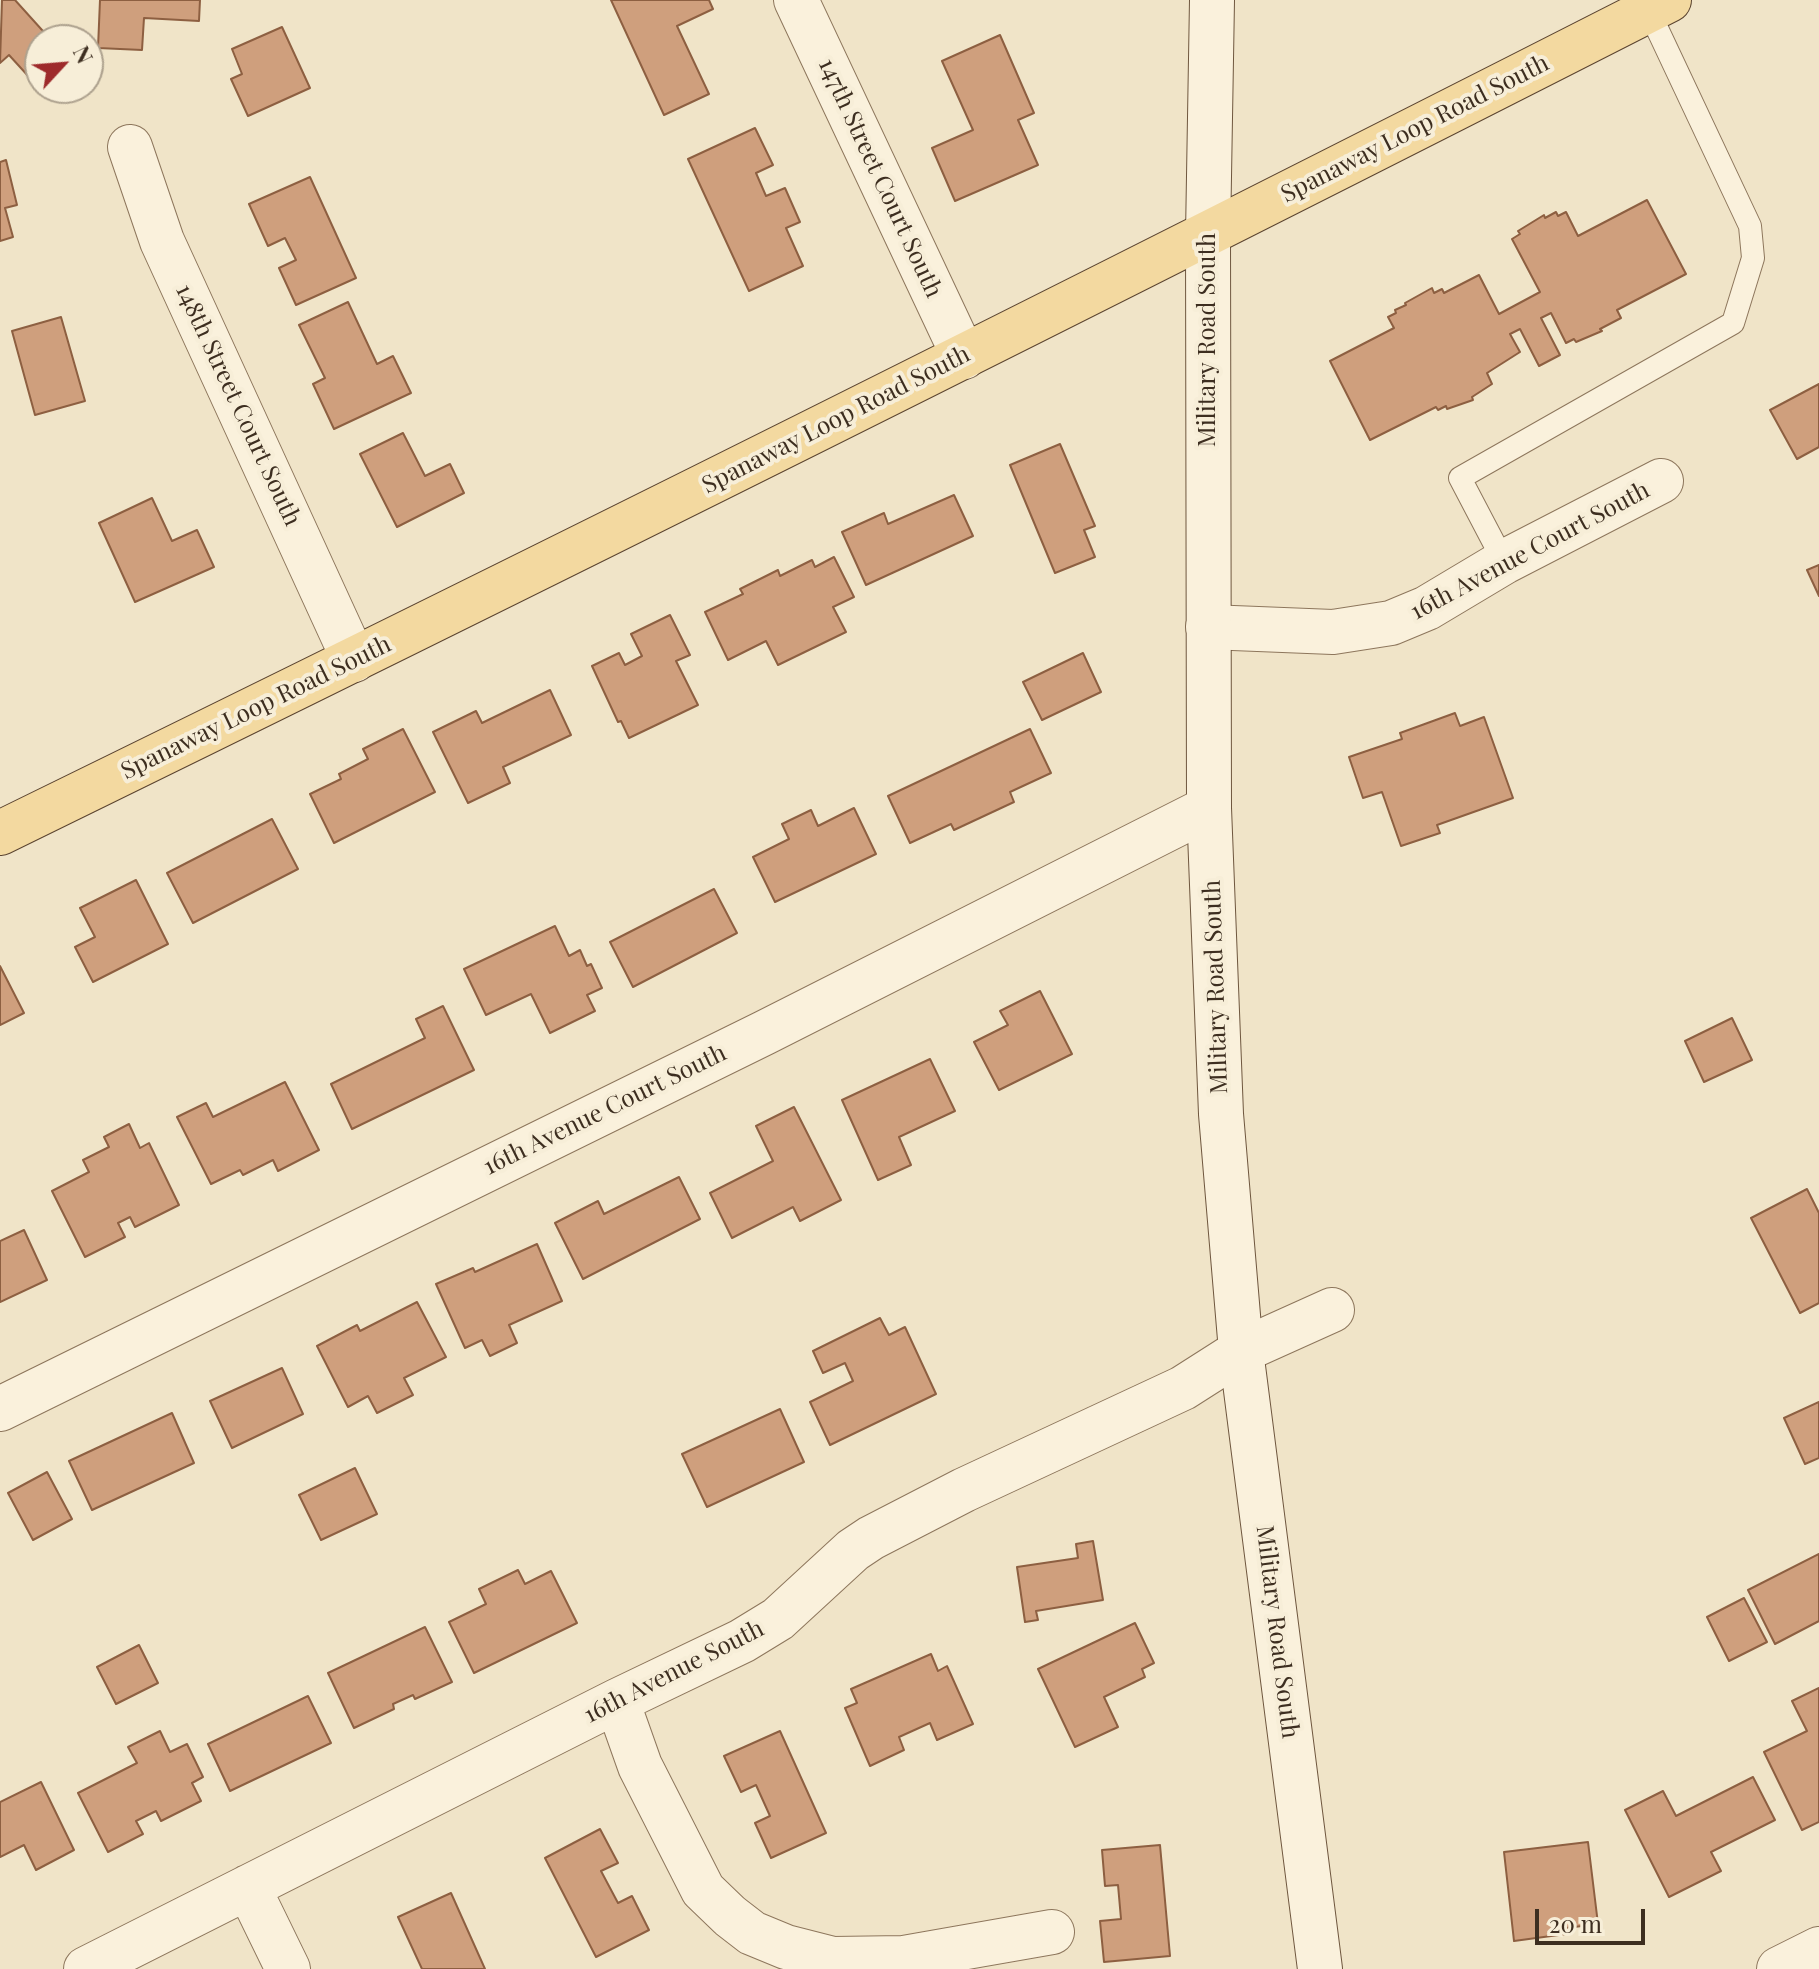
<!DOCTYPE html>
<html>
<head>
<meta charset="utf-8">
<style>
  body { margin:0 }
  #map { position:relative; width:1819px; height:1969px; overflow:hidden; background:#f0e4c8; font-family:"Playfair Display",serif }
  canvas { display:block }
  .north { position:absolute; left:24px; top:24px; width:80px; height:80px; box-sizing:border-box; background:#f7eed8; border:2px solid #ada18e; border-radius:50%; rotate:64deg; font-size:22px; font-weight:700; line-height:32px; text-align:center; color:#3d2e20 }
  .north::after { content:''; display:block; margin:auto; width:28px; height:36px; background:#9e2a2b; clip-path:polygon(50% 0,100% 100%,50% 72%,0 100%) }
  .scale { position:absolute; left:1535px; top:1909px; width:110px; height:36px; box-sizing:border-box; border:4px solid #3d2e20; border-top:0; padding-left:10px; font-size:24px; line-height:28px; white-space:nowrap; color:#3d2e20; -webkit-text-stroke:6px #f7eed8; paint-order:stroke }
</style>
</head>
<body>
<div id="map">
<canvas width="1819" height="1969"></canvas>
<div class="north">N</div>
<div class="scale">20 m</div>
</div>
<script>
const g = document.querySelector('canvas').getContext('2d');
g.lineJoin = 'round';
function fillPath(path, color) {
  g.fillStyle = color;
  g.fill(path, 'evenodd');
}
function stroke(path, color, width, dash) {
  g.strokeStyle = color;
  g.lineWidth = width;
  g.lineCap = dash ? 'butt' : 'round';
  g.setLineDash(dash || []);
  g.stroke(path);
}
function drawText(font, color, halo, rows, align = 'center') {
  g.font = font + ' "Playfair Display",serif';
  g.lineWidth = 8;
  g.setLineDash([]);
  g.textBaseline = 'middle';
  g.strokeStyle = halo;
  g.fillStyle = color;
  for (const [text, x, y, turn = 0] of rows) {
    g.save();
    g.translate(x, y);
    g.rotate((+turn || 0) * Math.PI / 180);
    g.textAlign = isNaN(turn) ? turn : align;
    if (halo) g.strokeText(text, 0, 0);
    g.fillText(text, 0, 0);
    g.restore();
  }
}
const building = new Path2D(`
  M2,0H15L51,40H40V89L9,55L0,63Z
  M100,0H200L199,21L144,18L142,50L98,48Z
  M611,0H709L713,9L677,26L709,94L664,115Z
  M282,27L310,88L248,116L231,79L242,74L232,49Z
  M1000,35L1034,113L1018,120L1038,165L955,201L932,148L973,130L942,61Z
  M755,128L773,165L756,173L766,196L785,188L800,222L786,228L803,266L749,291L688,159Z
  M6,160L17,205L5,208L13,237L0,241V162Z
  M310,177L356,278L296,305L279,268L296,260L285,238L268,246L249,204Z
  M1647,200L1686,274L1617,310L1621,318L1600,329L1602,331L1576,342L1574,339L1566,343L1551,313L1541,318L1560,355L1539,366L1520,329L1510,334L1520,352L1487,373L1492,384L1472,397L1473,400L1447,409L1446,406L1438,410L1436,407L1370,440L1330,361L1394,328L1388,317L1396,313L1395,310L1406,305L1405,303L1432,288L1434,293L1442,289L1444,293L1479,275L1499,314L1540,292L1512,239L1520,234L1518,231L1544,215L1545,218L1556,212L1558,216L1566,212L1578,236Z
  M348,302L377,364L393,356L411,393L334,429L313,384L325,378L299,325Z
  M61,317L85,401L35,415L12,331Z
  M1819,384V447L1797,459L1770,410Z
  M403,433L425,476L450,464L464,493L397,527L360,454Z
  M1060,444L1095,526L1084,530L1095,557L1055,573L1010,465Z
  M954,495L973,536L866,585L842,532L884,513L888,524Z
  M152,498L172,541L197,530L214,567L135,602L99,523Z
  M834,557L854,597L833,607L846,632L778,665L766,641L728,660L705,612L743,594L740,589L778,570L780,576L812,560L815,567Z
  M1819,565V596L1807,570Z
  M670,615L690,655L676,661L698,705L629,738L621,721L618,722L592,666L619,653L625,665L642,656L631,634Z
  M1083,653L1101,692L1042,720L1023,682Z
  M550,690L571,735L503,767L510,783L468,803L433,732L476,711L482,723Z
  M1455,713L1460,726L1484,717L1513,798L1437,825L1440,833L1401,846L1382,792L1363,798L1349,757L1402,739L1400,733Z
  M403,729L435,792L334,843L310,794L341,779L339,774L368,759L363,749Z
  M1030,729L1051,773L1010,792L1014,802L954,830L951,824L910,843L888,796Z
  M854,808L876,854L775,902L753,857L789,839L782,824L811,810L818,826Z
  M272,819L298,869L193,923L167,873Z
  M136,880L168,944L93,982L75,947L95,937L80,908Z
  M714,889L737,933L633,987L610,942Z
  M555,926L569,956L580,950L587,966L591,964L602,988L587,995L595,1011L550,1033L531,994L486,1015L464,969Z
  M0,966L24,1013L0,1025Z
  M1040,991L1072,1054L999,1090L974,1042L1008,1025L1000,1011Z
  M443,1006L474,1070L352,1129L331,1084L425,1038L416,1019Z
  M1732,1018L1752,1060L1704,1082L1685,1041Z
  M930,1059L955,1111L899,1137L911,1165L878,1180L842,1100Z
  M285,1082L319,1150L278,1171L273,1160L243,1175L240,1170L211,1184L177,1117L206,1103L213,1117Z
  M794,1107L841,1200L800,1221L793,1207L732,1238L710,1193L773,1161L756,1126Z
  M129,1124L140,1148L149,1143L179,1205L135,1227L130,1217L118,1223L125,1237L85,1257L52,1191L89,1172L83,1160L109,1147L104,1137Z
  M679,1177L700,1219L583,1279L555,1223L598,1201L604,1214Z
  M1807,1189L1819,1213V1303L1800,1313L1751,1218Z
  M24,1230L47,1280L0,1302V1241Z
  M537,1244L562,1301L509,1325L517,1343L490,1356L482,1340L465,1348L436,1284L473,1268L475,1272Z
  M417,1302L446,1357L404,1378L413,1395L377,1413L368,1396L348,1407L317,1346L357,1325L360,1331Z
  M880,1318L889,1335L905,1327L936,1394L830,1445L810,1402L853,1381L845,1363L823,1373L813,1351Z
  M282,1368L303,1414L232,1448L210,1401Z
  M1819,1402V1458L1805,1464L1784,1418Z
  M780,1409L804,1462L707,1507L682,1454Z
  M172,1413L194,1463L92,1510L69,1461Z
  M355,1468L377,1514L321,1540L299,1495Z
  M47,1472L72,1519L33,1540L8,1493Z
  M1093,1541L1103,1600L1036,1611L1038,1620L1025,1622L1017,1567L1078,1558L1076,1544Z
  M1819,1554V1621L1775,1644L1748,1590Z
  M518,1570L525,1584L551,1571L577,1623L474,1673L449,1622L486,1604L479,1589Z
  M1744,1598L1767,1642L1729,1661L1707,1617Z
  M1135,1623L1154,1663L1142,1669L1145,1677L1104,1697L1118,1727L1075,1747L1038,1669Z
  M425,1627L452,1682L415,1699L413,1695L393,1704L394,1709L354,1728L328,1673Z
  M139,1645L158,1683L116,1704L97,1667Z
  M931,1654L938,1671L947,1666L973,1724L937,1740L930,1723L899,1737L904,1750L870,1766L845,1708L857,1703L851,1689Z
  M1819,1688V1822L1802,1830L1764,1752L1807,1731L1792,1701Z
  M308,1696L331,1743L230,1791L208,1744Z
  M160,1731L170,1752L187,1744L203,1777L192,1783L201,1801L161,1821L156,1811L136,1821L143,1834L108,1852L78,1793L137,1763L128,1747Z
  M780,1731L826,1833L771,1858L755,1823L770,1816L756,1785L741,1792L724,1756Z
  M1753,1777L1775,1820L1711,1852L1721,1871L1669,1897L1625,1810L1663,1791L1676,1816Z
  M41,1782L74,1850L36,1870L24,1845L0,1857V1802Z
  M600,1829L618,1863L601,1871L618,1903L632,1896L649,1930L596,1957L545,1858Z
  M1588,1842L1598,1924L1566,1928V1934L1514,1941L1504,1852Z
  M1160,1845L1170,1956L1104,1962L1100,1921L1121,1919L1118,1885L1105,1886L1102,1850Z
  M451,1893L485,1969H422L398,1917Z`);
const lane = new Path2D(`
  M1504,562L1460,478L1733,323L1753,258L1750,226L1645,3`);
const street = new Path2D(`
  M796,0L964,357
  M130,147L162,241L354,660
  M1208,627L1333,632L1391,623L1427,608L1504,562L1661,481
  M0,1409L764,1033L1209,808
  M617,1701L640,1766L703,1890L730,1916L752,1933L786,1947L833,1959L904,1958L1052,1932
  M248,1887L288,1969
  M86,1969L617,1701L742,1641L778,1619L853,1550L871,1538L964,1490L1183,1388L1241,1351L1332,1310
  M1779,1969L1819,1949`);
const secondary = new Path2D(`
  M1212,0L1208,235L1209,808L1221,1114L1241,1351L1320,1969`);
const primary = new Path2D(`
  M0,833C559,560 1115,282 1669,0`);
const streetNames = [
  ["Spanaway Loop Road South",1415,129,-27],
  ["147th Street Court South",880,178,65],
  ["Military Road South",1208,340,-90],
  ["148th Street Court South",238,405,65],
  ["Spanaway Loop Road South",836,420,-27],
  ["16th Avenue Court South",1530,551,-28],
  ["Spanaway Loop Road South",256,708,-26],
  ["Military Road South",1216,987,-92],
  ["16th Avenue Court South",605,1110,-26],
  ["Military Road South",1277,1632,83],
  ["16th Avenue South",674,1672,-27]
];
fillPath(building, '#cf9f7d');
stroke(building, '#8d5f41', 2);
stroke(lane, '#8d765c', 24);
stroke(street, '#8d765c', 46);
stroke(secondary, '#6f573f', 46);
stroke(primary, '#5b4430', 46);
stroke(lane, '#faf1dc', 22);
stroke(street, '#faf1dc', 44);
stroke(secondary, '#faf1dc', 44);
stroke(primary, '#f3d9a0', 44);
drawText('24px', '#3d2e20', '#f7eed8', streetNames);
</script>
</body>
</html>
